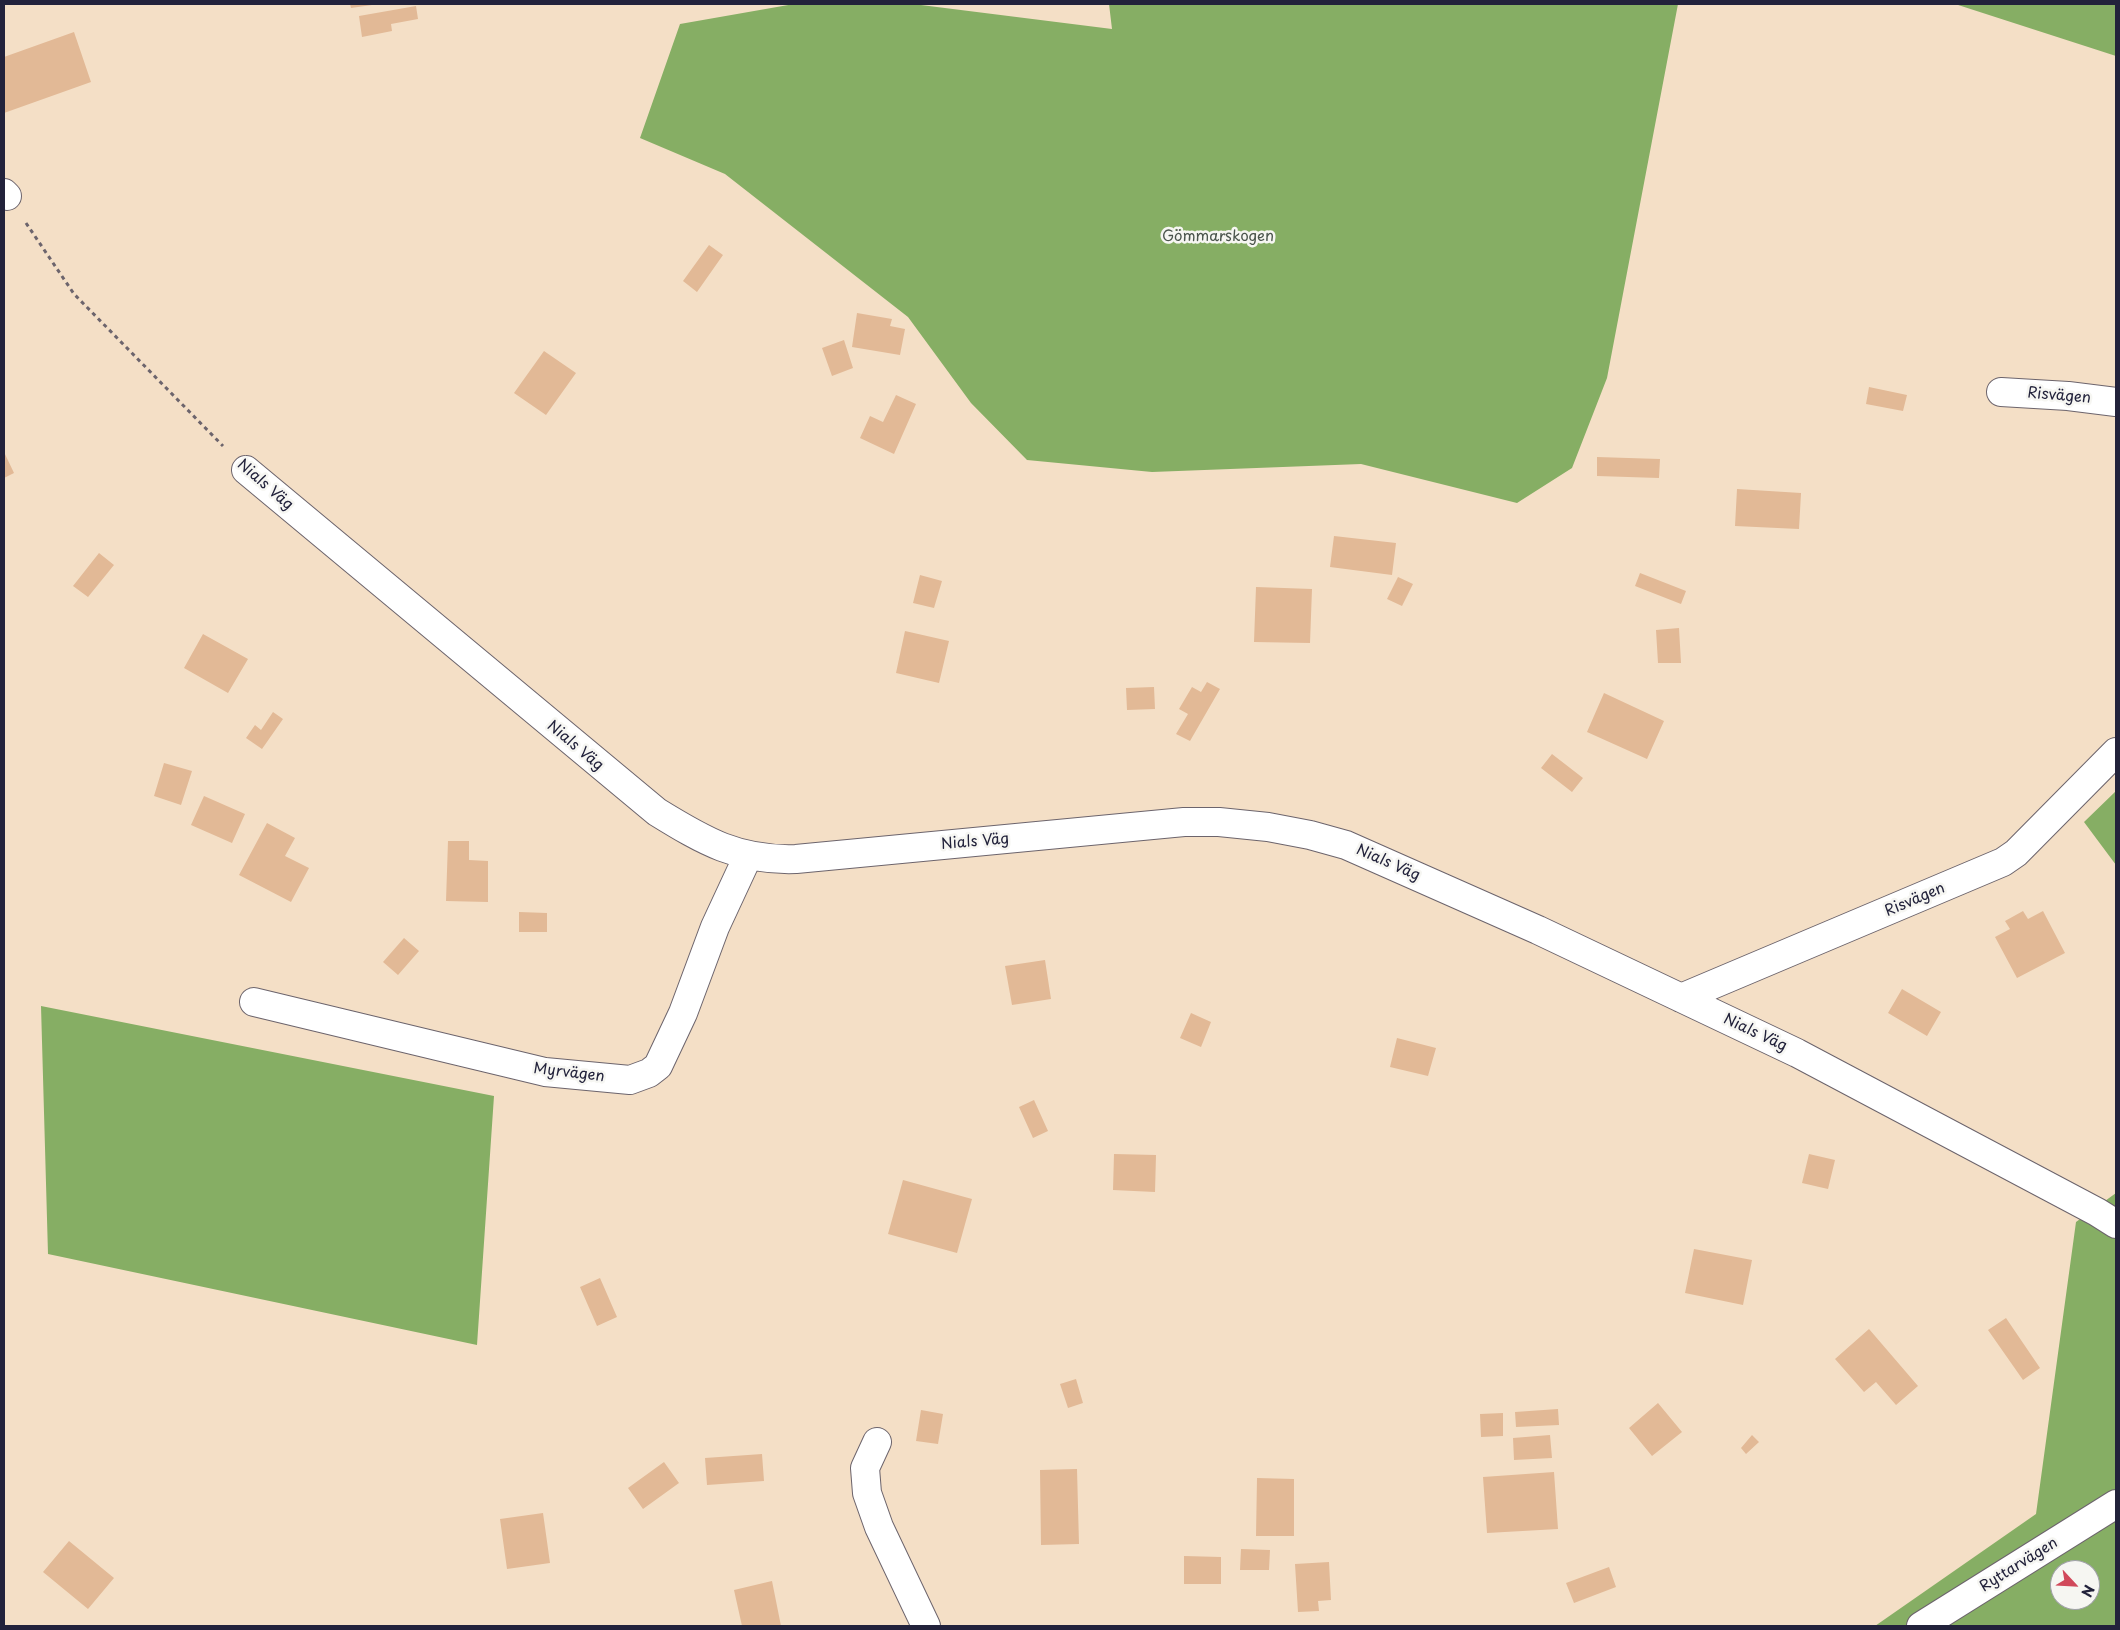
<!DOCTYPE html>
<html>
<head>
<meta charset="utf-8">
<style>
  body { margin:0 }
  #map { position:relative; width:2120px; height:1630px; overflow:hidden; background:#f4dfc6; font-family:"Playpen Sans",sans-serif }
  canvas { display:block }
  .frame { position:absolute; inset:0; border:5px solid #22223b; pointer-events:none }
  .north { position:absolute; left:2050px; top:1560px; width:50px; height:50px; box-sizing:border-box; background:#f6f6f2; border:1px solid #a1a1a9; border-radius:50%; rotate:115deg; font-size:14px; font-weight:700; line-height:20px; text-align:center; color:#22223b }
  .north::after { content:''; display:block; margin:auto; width:18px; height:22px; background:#d1495b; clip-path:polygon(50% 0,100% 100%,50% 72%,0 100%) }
</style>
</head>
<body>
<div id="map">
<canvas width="2120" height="1630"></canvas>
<div class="frame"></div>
<div class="north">N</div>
</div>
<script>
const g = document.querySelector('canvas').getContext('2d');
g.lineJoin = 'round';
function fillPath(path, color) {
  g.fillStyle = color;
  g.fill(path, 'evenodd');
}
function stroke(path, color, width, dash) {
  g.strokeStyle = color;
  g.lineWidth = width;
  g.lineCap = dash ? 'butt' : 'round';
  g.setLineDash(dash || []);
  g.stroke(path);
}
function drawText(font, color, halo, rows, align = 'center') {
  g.font = font + ' "Playpen Sans",sans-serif';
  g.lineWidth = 5;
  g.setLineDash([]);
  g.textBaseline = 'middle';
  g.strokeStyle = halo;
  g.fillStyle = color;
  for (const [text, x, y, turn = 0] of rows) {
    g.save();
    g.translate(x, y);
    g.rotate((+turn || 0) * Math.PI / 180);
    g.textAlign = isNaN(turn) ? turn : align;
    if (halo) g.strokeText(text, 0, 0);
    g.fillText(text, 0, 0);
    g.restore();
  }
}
const forest = new Path2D(`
  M794,4H913L1112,29L1109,4H1678L1607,378L1572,468L1517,503L1361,464L1152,472L1027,460L971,403L908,317L725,174L640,138L680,24Z
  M1955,4H2116V56Z
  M2116,791V865L2084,822Z
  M41,1006L494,1096L477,1345L48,1254Z
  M2116,1193V1626H1875L2036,1514L2076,1222ZM2060,1570H2090V1600H2060Z`);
const building = new Path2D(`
  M350,4H372V5L351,8Z
  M416,6L418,19L391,24L392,31L362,37L359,16Z
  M74,32L91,82L4,113V57Z
  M709,245L723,255L697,292L683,281Z
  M857,313L892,319L890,326L905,329L900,355L852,347Z
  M844,340L853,368L832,376L822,348Z
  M544,351L576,373L546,415L514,393Z
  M1869,387L1907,395L1903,411L1866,404Z
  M896,395L916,404L894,454L860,438L870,416L883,422Z
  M4,452L14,473L4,478Z
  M1597,457L1660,459L1659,478L1597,476Z
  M1737,489L1801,493L1799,529L1735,526Z
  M1334,536L1396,543L1392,575L1330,567Z
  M99,553L114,565L88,597L73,586Z
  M1640,573L1686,591L1681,604L1635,586Z
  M920,575L942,581L934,608L913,603Z
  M1398,577L1413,584L1402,606L1387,599Z
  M1256,587L1312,589L1310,643L1254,642Z
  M1679,628L1681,663H1658L1656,630Z
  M905,631L949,641L939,683L896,673Z
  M203,634L248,659L228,693L184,668Z
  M1207,682L1220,689L1190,741L1176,734L1188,714L1179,709L1192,687L1201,692Z
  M1154,687L1155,709L1127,710L1126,688Z
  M1604,693L1664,721L1647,759L1587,732Z
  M273,712L283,719L262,749L246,738L255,725L261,730Z
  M1552,754L1583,778L1572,792L1541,768Z
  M164,763L192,771L181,805L154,796Z
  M204,796L245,814L232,843L191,825Z
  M267,823L295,838L285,856L309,868L291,902L239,875Z
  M448,841H469V860L488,861V902L446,901Z
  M2023,911L2028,919L2043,911L2065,953L2017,978L1995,937L2010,929L2005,921Z
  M519,912L547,913V932H519Z
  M404,938L419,951L398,975L383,962Z
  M1045,960L1051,999L1012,1005L1005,966Z
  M1902,989L1941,1012L1927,1036L1888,1013Z
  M1191,1013L1211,1022L1201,1047L1180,1038Z
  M1397,1038L1436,1048L1428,1076L1390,1067Z
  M1034,1100L1048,1131L1033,1138L1019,1107Z
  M1114,1154L1156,1155L1155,1192L1113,1190Z
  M1809,1154L1835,1160L1828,1189L1802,1183Z
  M903,1180L972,1199L957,1253L888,1234Z
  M1694,1249L1752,1260L1743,1305L1685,1293Z
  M600,1278L617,1317L597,1326L580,1287Z
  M2006,1318L2040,1368L2023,1380L1988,1330Z
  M1869,1329L1918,1386L1896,1405L1876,1382L1864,1392L1835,1359Z
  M1076,1379L1083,1403L1068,1408L1060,1384Z
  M1658,1403L1682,1432L1652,1456L1629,1428Z
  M1558,1409L1559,1425L1516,1427L1515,1412Z
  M921,1410L943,1414L938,1444L916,1441Z
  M1503,1413V1436L1481,1437L1480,1414Z
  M1550,1435L1552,1458L1514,1460L1513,1438Z
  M1752,1435L1759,1442L1746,1454L1741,1448Z
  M762,1454L764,1481L707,1485L705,1458Z
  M664,1462L679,1483L643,1509L628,1488Z
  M1077,1469L1079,1544L1041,1545L1040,1470Z
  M1554,1472L1558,1529L1487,1533L1483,1477Z
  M1257,1478L1294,1479V1536H1256Z
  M543,1513L550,1563L507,1569L500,1519Z
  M69,1541L114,1578L88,1609L43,1572Z
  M1241,1549L1270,1550L1269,1570H1240Z
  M1184,1556L1221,1557V1584H1184Z
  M1329,1562L1331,1600L1318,1601L1319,1611L1298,1612L1295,1564Z
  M1609,1567L1616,1587L1574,1603L1566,1583Z
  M772,1581L781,1626H742L734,1590Z`);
const path = new Path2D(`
  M26,223L74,294L223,446`);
const minor = new Path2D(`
  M4,193L7,196
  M2001,392L2068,396L2116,402
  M246,470L657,812C704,841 738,861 796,859L1184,822H1219L1268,827L1310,835L1346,845L1538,930L1797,1053L2097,1212L2116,1224
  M1681,998L2003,862L2016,853L2116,752
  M254,1002L545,1072L630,1080L649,1073L658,1066L683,1013L715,927L748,856
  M877,1442L865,1468L867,1493L879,1527L926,1626
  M1921,1626L2116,1504`);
const parkNames = [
  ["Gömmarskogen",1218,237]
];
const streetNames = [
  ["Risvägen",2059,396,5],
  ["Nials Väg",265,485,41],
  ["Nials Väg",575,746,40],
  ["Nials Väg",975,842,-5],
  ["Nials Väg",1388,863,24],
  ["Risvägen",1915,900,-23],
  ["Nials Väg",1755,1033,25],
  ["Myrvägen",569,1073,7],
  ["Ryttarvägen",2019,1565,-32]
];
fillPath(forest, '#86ae64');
fillPath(building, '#e2b996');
stroke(minor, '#6c646c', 30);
stroke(path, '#6c646c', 3, [4, 4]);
stroke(minor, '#fff', 28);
drawText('15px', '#4a544c', '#f6f6f2', parkNames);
drawText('15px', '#22223b', '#f6f6f2', streetNames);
</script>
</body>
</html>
